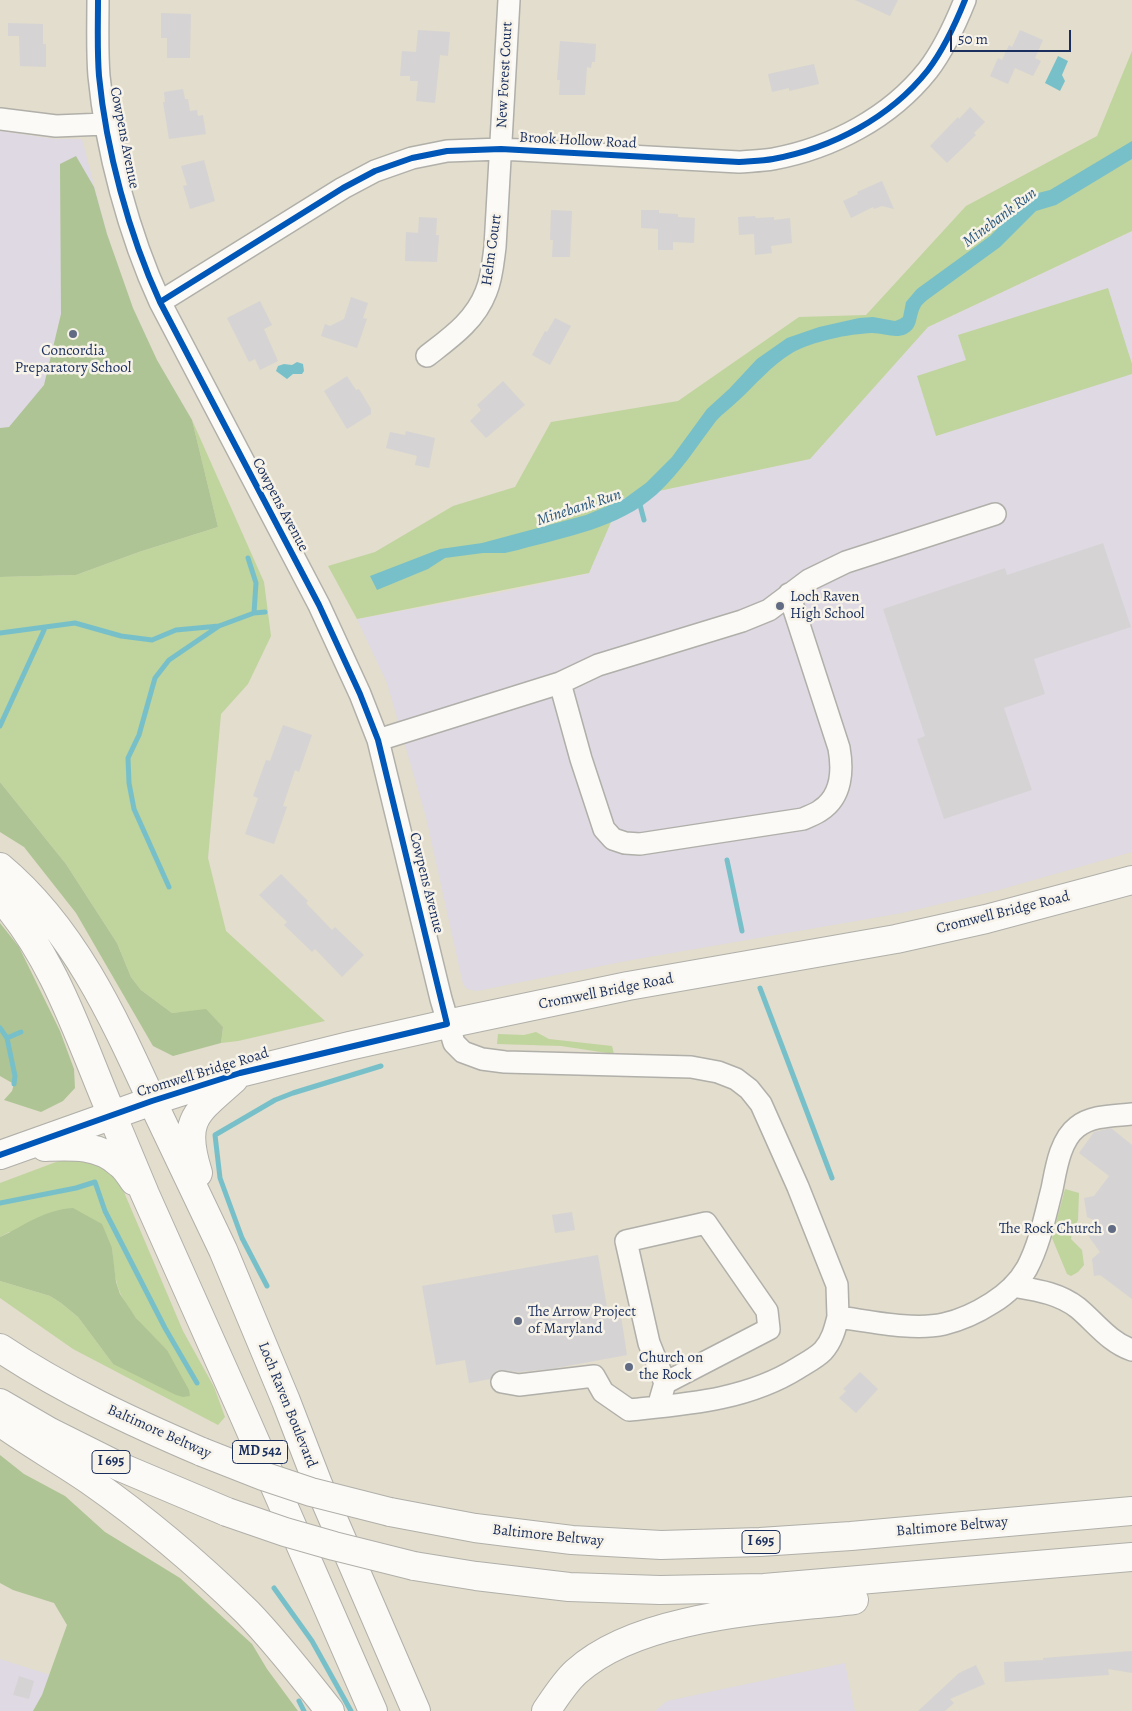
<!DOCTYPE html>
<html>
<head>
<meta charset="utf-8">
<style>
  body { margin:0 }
  #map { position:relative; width:1132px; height:1711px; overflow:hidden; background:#e2ddcc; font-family:Alegreya,serif }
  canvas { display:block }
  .scale { position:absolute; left:950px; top:30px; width:121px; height:22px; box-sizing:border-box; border:2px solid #1b2f5e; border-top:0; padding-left:6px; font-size:15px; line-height:18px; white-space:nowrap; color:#1b2f5e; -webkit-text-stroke:4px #f7f3e8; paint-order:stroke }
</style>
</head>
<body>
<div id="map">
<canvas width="1132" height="1711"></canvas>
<div class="scale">50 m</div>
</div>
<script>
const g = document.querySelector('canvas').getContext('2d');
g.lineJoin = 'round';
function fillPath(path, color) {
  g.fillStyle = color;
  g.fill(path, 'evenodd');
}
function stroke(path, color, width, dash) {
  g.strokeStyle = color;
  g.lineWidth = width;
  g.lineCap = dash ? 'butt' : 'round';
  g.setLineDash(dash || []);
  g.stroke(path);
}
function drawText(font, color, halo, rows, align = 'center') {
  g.font = font + ' Alegreya,serif';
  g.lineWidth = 5;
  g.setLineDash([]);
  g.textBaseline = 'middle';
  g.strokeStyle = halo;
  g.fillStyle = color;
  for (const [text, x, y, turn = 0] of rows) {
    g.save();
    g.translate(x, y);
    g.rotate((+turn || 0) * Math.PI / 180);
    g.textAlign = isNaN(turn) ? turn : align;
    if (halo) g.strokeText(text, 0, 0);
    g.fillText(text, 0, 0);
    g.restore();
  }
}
const built = new Path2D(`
  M0,131L55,139H82L107,234L133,308L157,360L192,420L0,577Z
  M1132,231V852L999,890L902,913L626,961L477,991L467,989L463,984L426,817L387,683L357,619L498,593L589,573L621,499L810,459L928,327Z
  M0,1659L164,1711H0Z
  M845,1663L855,1711H655L667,1701Z`);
const green = new Path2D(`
  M1132,51V231L928,327L810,459L621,499L589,573L357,619L328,566L375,552L453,506L515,487L551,422L678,401L799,317L866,315L966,206L1097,136Z
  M1108,288L1132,364V374L936,436L917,376L966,360L958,335Z
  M192,420L264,582L271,636L248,684L221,714L208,858L226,931L325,1021L238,1041L221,1043L223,1027L206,1010L172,1013L141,990L131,977L117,943L66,864L0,782V577L76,575L139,552L218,527Z
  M536,1032L549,1039L612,1046L614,1054L561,1046L497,1044L498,1034L524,1035Z
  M64,1159H97L118,1178L183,1331L214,1387L225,1417L218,1425L73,1349L0,1298V1281L50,1296L61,1303L78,1317L113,1364L167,1350C148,1331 124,1310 117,1284C114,1273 113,1260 112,1248L9,1232L0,1237V1183Z
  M1065,1189L1079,1193L1078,1220L1072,1231L1071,1239L1082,1250L1084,1265L1078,1272L1071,1276L1067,1274L1052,1238Z`);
const forest = new Path2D(`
  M76,156L94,187L107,234L133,308L157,360L192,420L218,527L139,552L76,575L0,577V428L9,427L44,385L61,314L60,164Z
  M0,782L66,864L117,943L131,977L141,990L172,1013L206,1009L223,1027L221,1043L173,1056L153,1046L76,913L24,847L0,832Z
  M0,923L19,947L60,1031L74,1069L75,1088L63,1101L41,1112L4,1100L12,1091L14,1084L0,1076Z
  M73,1208L102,1224L112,1248L116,1282L120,1294L136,1318L167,1350L189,1390L190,1396L183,1397L176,1395L113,1364L78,1317L61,1303L50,1296L0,1281V1237C26,1225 43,1210 73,1208Z
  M0,1455L24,1474L65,1496L105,1532L180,1578L252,1644L267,1669L298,1711H33L42,1695L67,1625L54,1603L13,1590L0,1583Z`);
const water = new Path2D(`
  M1058,56L1068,61L1062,75L1065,81L1060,91L1045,83Z
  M1132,141V159L1056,205L1036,211L1000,247L927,300C925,302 921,305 920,308C915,318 918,328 906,334C895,339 884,333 872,333C849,334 813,341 792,353C771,366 756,384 739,400C732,407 723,413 716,421C697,446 681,472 657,494C619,528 565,537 518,550L505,553H483L445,558L428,569L377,590L370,576L440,549L482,543L586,515L624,499L646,483L672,457L707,409L729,389L757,359L787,338L819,327L859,318L873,317L895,321L900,319L903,317L906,302L917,289L990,236L1027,199L1038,193L1050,190Z
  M297,362L303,364L304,371L302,374H293L287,379L276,371L278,366L284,364L292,365Z`);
const stream = new Path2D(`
  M639,501L644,520
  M248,558L256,583L254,613
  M0,633L75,623L121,636L152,640L176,630L219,626L254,613L265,612
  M0,726L45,628
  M727,860L742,931
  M169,887L134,809L129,783L128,758L139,735L155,678L169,660L219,626
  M760,988L832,1178
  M0,1028L7,1038L15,1076L14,1084
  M7,1038L21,1032
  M0,1203L76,1188L95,1182L105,1211L165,1328L197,1383
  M267,1286L242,1238L220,1178L215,1135L275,1100L293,1093L381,1066
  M274,1588L312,1641L351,1711
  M299,1701L304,1711`);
const building = new Path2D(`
  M855,0H898L890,16Z
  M161,13L191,14L190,58H167V38H161Z
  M8,23L43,24V44H46V67L20,66L19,36H8Z
  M418,30L450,32L448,56L440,55L435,103L416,101L418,81H410V76H400L402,51L416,52Z
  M1020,30L1043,40L1035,58L1041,61L1033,76L1015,68L1008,84L990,76L998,58L1002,60L1009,45L1012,47Z
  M560,41L596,44L595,62H592L591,68L587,67L585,95H559L560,80H557Z
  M814,64L819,84L789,91V88L772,92L768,74Z
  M183,89L185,99H188L190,111L197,110L198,116L203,115L206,134L169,139L163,102H165L164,92Z
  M970,107L985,122L974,133L976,135L947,163L930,146L958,117L959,119Z
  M204,160L215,201L190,209L183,186L187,185L181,166Z
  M882,181L894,209L882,206L874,209L873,207L851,218L843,201L858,194L857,192Z
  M551,210L572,211L570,257H552L553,240H550Z
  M641,210H659V213L678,214V217L695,218L694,243L673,242V250H658V229L641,228Z
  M755,216L756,218L774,217V220L790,218L792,243L771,246L772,253L755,255L754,234L739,235L738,217Z
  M419,217L437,218L436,235H439L437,262L405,261L406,232L418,233Z
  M351,297L368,303L363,318L367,319L357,348L321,336L325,324L330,326L344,319Z
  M260,301L272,325L264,329L278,361L260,370L255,359L249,362L227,318Z
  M555,318L571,326L550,365L532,355L545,331L547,332Z
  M347,376L356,390L359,389L371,409V414L347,429L324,391Z
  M503,381L525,405L486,438L470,421L481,410L477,405Z
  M406,431L435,438L429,468L415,465L417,456L386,448L390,432L405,435Z
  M1103,543L1131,627L1034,659L1045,694L1004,708L1032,790L944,819L917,739L925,736L883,609L1005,568L1007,575Z
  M283,725L312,735L299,772L295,770L283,806L287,807L274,844L245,834L258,798L253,796L266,760L270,761Z
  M281,874L308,901L306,903L332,930L335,927L364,955L342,977L315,949L312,952L284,925L287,922L259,895Z
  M1111,1128L1132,1145V1299L1100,1275L1094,1276L1092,1259L1100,1252L1089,1237L1096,1221L1087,1217L1084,1198L1094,1196L1109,1176L1079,1153L1094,1132Z
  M572,1212L575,1230L555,1233L552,1215Z
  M598,1255L609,1319L621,1316L627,1355L551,1369L519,1372L498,1370L493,1374L490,1379L469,1383L465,1360L436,1365L422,1286Z
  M860,1372L878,1389L856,1413L839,1398L846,1391L843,1389Z
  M1132,1651V1673L1108,1669L1109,1675L1005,1682L1004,1662L1043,1660V1658Z
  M976,1665L985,1684L950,1699L954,1703L945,1711H918L959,1673Z
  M19,1676L34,1681L29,1699L13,1695Z`);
const minor = new Path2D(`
  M98,0C98,25 97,51 99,76C106,149 129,235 160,302L319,605L360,694L378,740L441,999L454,1043L463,1052L482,1059L505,1062L691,1067L718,1072L736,1079L749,1089L761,1104L798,1187L837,1285L838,1317C869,1321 913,1331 944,1324C961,1320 978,1312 992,1303C1005,1295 1019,1282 1027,1268C1040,1243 1045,1216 1052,1189C1056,1169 1060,1140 1077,1127C1092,1115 1114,1116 1132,1114
  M0,119L56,126L105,124
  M160,302L343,188L375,171L412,158L447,151L501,149L739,162C750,161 762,161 773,159C832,148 890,118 928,70C944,49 955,25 965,0
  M427,356C450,338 475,321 486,292C492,278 493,262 495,247L509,0
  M560,683L581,759L604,829L613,839L625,843L640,844L803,819C809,816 816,814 821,810C842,796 843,770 839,748L789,594
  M378,740L560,683L598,665L742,621L769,610L809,580L846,562L995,514
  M1013,1286C1036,1290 1059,1293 1078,1308C1096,1323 1109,1342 1132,1350
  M502,1382L519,1385L594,1376L603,1392L629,1410C687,1404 747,1400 798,1368C806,1363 816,1358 823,1351C832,1341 835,1329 838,1317
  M658,1407L665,1383L649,1343L626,1241L706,1223L767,1311L769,1329L665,1383`);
const major = new Path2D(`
  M152,1101L223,1250L286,1401L318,1484L416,1711
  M112,1115L145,1194L245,1418L373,1711
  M45,1147C71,1146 98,1144 119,1163C125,1167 130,1175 134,1181
  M0,1155L152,1101L240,1073L349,1046L447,1024L628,986L896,939L986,919L1132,880
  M198,1173C181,1119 196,1113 234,1079`);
const highway = new Path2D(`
  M0,867C73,928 113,1016 152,1101
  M0,897C55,958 80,1040 112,1115
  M0,1348C63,1390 132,1422 202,1452
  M0,1403L50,1432L118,1466L227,1512
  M0,1422C29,1443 60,1460 89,1480C145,1519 198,1564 247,1612C277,1643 303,1677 330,1711
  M390,1512L475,1528L572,1540L661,1545L760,1542L851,1536L1132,1511
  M414,1566L476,1576L569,1587L660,1590L764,1588L1132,1557
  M546,1711C555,1698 564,1683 576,1672C640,1614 772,1610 854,1600`);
const highwayBridge = new Path2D(`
  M202,1452L263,1476L311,1492L390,1512
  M227,1512L285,1532L334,1546L414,1566`);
const cycleway = new Path2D(`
  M160,302L343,188L375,171L412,158L447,151L501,149L739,162C750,161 762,161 773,159C832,148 890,118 928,70C944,49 955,25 965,0
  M0,1155L152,1101L240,1073L447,1024L378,740L360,694L319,605L160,302C129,235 106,149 99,76C97,51 98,25 98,0`);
const markers = [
  [73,334,5,"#616c84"],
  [780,606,5,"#616c84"],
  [1112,1229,5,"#616c84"],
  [518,1321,5,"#616c84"],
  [629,1367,5,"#616c84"]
];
const shields = [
  [260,1452,55],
  [111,1462,38],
  [761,1542,38]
];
const shieldNames = [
  ["MD 542",260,1452],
  ["I 695",111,1462],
  ["I 695",761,1542]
];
const streetNames = [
  ["New Forest Court",505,75,-87],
  ["Cowpens Avenue",124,138,79],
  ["Brook Hollow Road",578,141,3],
  ["Helm Court",492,250,-82],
  ["Cowpens Avenue",280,505,62],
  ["Cowpens Avenue",426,883,76],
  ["Cromwell Bridge Road",1003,913,-14],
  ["Cromwell Bridge Road",606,992,-11],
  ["Cromwell Bridge Road",203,1073,-17],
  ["Loch Raven Boulevard",287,1405,68],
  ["Baltimore Beltway",159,1432,24],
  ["Baltimore Beltway",952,1527,-5],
  ["Baltimore Beltway",548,1536,6]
];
const poiNames = [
  ["Concordia",73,351,"center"],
  ["Preparatory School",73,368,"center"],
  ["Loch Raven",790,597],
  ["High School",790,614],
  ["The Rock Church",1102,1229,"right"],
  ["The Arrow Project",528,1312],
  ["of Maryland",528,1329],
  ["Church on",639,1358],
  ["the Rock",639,1375]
];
const waterNames = [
  ["Minebank Run",1000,218,-37],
  ["Minebank Run",579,508,-18]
];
fillPath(built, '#dfd9e3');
fillPath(green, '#c0d49d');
fillPath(forest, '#aec494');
fillPath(water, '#78c0c9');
stroke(stream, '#78c0c9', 5);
fillPath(building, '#d6d3d4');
stroke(minor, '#b0afa9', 24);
stroke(major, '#b0afa9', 30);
stroke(highway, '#b0afa9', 30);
stroke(minor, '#fbfaf7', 21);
stroke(major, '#fbfaf7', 28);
stroke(highway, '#fbfaf7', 28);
stroke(highwayBridge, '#b0afa9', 30, []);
stroke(highwayBridge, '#fbfaf7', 28);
stroke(cycleway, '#0057b8', 6);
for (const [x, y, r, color] of markers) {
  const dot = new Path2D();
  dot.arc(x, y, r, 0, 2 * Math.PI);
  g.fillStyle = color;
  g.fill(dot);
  stroke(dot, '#f7f3e8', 2);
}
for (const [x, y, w] of shields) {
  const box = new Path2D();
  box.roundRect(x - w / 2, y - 11.5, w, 23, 4);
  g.fillStyle = '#f7f3e8';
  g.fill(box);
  stroke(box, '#1b2f5e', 1);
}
drawText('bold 14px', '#1b2f5e', null, shieldNames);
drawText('15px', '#1b2f5e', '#f7f3e8', streetNames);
drawText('15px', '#1b2f5e', '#f7f3e8', poiNames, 'left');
drawText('italic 16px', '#29577e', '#f7f3e8', waterNames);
</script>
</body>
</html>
